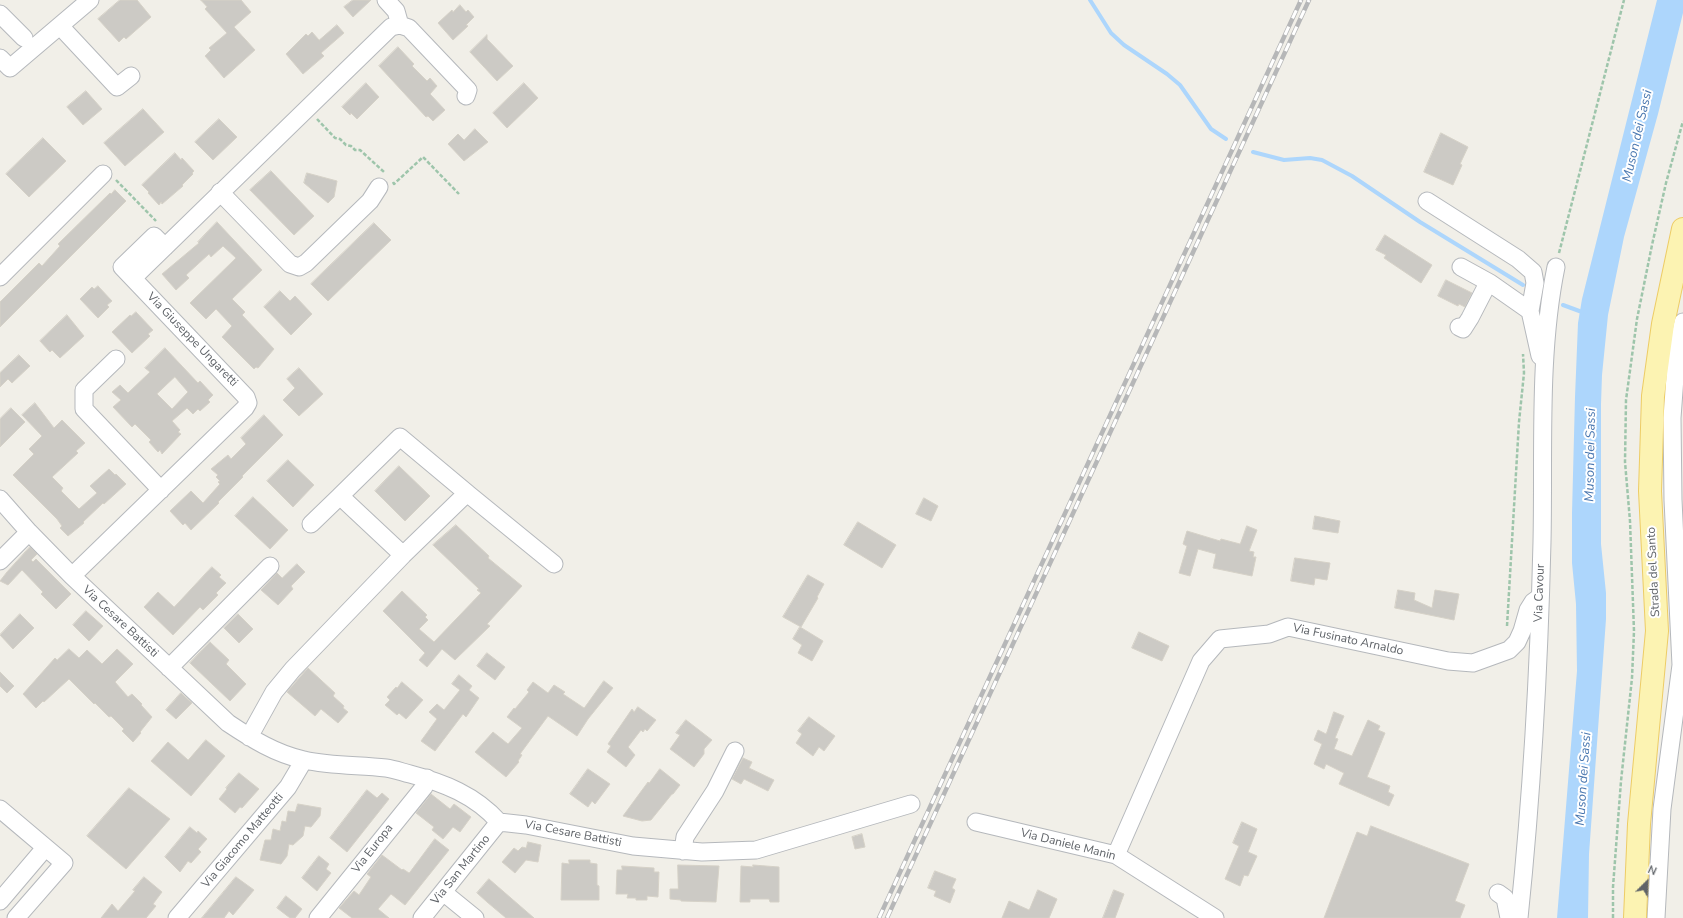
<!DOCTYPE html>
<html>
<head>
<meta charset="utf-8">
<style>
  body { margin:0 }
  #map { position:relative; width:1683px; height:918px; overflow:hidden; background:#f1efe8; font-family:"Nunito Sans",sans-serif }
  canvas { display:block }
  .north { position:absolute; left:1627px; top:862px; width:40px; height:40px; -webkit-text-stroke:3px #fff; paint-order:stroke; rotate:24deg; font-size:11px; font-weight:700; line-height:16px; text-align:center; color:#5f6368 }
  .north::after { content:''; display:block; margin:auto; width:14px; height:18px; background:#5f6368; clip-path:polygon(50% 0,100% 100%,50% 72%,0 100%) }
</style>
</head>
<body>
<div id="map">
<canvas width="1683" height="918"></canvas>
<div class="north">N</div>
</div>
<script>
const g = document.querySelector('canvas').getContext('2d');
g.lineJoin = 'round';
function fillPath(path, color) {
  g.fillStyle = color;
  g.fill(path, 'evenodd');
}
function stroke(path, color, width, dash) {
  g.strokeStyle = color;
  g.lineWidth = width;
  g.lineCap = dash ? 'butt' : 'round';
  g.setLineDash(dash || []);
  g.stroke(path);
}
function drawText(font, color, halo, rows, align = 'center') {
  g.font = font + ' "Nunito Sans",sans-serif';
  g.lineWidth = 4;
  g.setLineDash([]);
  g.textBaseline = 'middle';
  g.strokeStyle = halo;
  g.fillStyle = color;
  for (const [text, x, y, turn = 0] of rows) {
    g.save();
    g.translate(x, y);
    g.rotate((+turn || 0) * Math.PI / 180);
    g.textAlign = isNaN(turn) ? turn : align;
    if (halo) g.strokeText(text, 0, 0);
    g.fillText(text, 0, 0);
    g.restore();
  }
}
const water = new Path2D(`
  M1657,0H1683V13L1658,114L1624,237L1608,315L1602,375L1601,404V544L1606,593V619L1589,854L1588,918H1557L1577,671L1576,604L1572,563V513L1575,397L1578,323L1582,299Z`);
const stream = new Path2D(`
  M1090,0L1111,33L1124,45L1167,74L1180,85L1211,129L1226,139
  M1253,152L1284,160L1310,158L1322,160L1352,176L1420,222L1523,285
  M1563,305L1582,312L1585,311`);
const building = new Path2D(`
  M120,0H137L151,17L126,39L124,37L119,42L98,19Z
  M201,0H241L251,12L234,27L255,50L224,78L205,56L211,50L209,48L227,33L205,9L207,7Z
  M353,0H371L353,17L344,7Z
  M460,5L466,12L468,10L474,17L466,25L468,26L453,40L438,23L452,10L453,12Z
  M337,25L344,33L321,53L324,56L303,74L286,54L306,34L308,36L312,32L319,40Z
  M487,35V39L513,66L497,81L470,52Z
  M398,47L414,64L412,66L427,81L430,78L437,86L430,94L445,110L433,121L428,116L426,117L379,66Z
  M366,83L379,97L357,119L351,113L350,115L342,107Z
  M524,83L538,98L507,128L493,113Z
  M86,91L102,109L83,125L67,107Z
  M143,109L164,132L125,166L104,143Z
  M219,119L237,137L213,160L195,142Z
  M475,129L488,142L464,161L448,144L458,134L464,140Z
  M1441,133L1468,147L1460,164L1462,165L1453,185L1424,172Z
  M43,138L66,161L29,197L6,174Z
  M175,153L181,160L182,158L194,171L192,173L193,174L182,185L183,186L162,204L161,202L159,205L148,193L149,192L142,185Z
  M271,171L314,216L294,235L250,190Z
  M307,173L337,181L334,197L328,203L304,183Z
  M115,190L126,201L0,327V302L39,263L42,266L60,246L58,244L110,193L111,194Z
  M217,222L262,270L232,299L245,312L242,315L274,349L258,368L256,367L254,369L222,337L232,326L216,309L206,319L190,303L236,258L223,246L211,257L209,254L186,275L189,278L176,290L162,274L199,243L198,242Z
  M374,223L391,240L328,301L311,284Z
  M1385,235L1432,265L1421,283L1384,258L1386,255L1376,250Z
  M1446,280L1472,293L1465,307L1459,304L1458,306L1438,296Z
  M98,286L112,301L107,305L109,307L98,318L80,299L92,287L94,289Z
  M280,291L290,301L295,296L312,314L291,335L264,307Z
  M136,312L153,330L148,334L150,336L132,353L112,332L130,315L131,316Z
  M67,315L84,336L60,358L52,350L50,352L40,341Z
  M165,348L198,383L200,381L213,395L208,400L210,402L200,411L198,409L193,414L187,408L172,421L180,430L178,432L181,434L162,454L160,450L158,452L149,442L151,440L135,424L132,427L113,407L121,400L112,392L120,385L128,393L150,372L145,368ZM175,377L188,392L172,409L157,394Z
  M19,355L30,366L12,383L8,379L0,387V373Z
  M299,368L323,394L299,416L283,400L295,388L287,379Z
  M35,403L54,428L62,420L85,443L76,451L78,453L52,477L63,488L61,491L79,509L97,493L90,486L109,469L115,475L116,474L126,484L104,504L103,503L83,522L84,523L68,536L60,528L62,526L57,519L13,475L34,454L29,449L42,436L22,415Z
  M11,408L25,422L0,447V419Z
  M264,415L283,435L242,476L243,477L218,502L219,503L191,530L185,523L183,525L170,511L191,491L203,503L220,484L218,482L220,481L216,477L218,475L211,469L228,455L231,459L246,444L241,438Z
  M288,460L314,485L293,507L267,481Z
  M399,466L430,496L405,521L375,491Z
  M253,497L288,530L270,549L235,516Z
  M924,498L938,506L931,521L916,514Z
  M1315,516L1340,521L1338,533L1313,529Z
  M858,522L896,545L882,568L844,545Z
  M456,525L489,556L488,558L522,586L487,624L490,626L455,660L442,649L427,667L419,660L425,653L383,611L402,591L427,615L425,617L428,620L419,629L434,642L481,593L477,590L479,589L433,545Z
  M1247,526L1257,530L1249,551L1254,552L1253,557H1256L1252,576L1213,568L1216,554L1198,549L1190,576L1179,573L1187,546L1183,544L1187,531L1220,541L1221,539L1240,544Z
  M30,547L37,554L31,560L33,562L36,559L71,594L56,609L41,594L43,592L22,570L8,585L0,581L7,572Z
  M1295,558L1330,563L1327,580L1315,578L1314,585L1291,581Z
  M297,564L305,572L291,586L293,589L278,605L261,590L277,573L282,578Z
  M212,567L221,575L219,577L226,583L216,593L218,595L203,610L200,607L173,635L144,607L158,592L174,607Z
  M808,575L824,584L817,597L818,598L801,627L783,617Z
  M1398,590L1415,593L1414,600L1432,608L1435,590L1459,594L1454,620L1395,608Z
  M86,611L103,626L89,641L73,625Z
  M20,614L34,628L13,649L0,635Z
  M238,614L253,629L239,643L224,628Z
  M800,627L823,641L812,661L798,653L802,645L793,639Z
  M1139,632L1169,646L1162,661L1132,648Z
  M210,642L229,660L226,664L246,684L230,701L190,663Z
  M69,649L79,658L87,650L102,664L117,649L133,664L115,682L128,697L132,694L142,704L141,705L152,717L140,732L141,733L133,742L122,731L124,729L111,716L109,717L95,703L94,704L69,679L44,702L43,701L36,708L23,694L55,658L57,660Z
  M487,653L505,667L495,680L477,666Z
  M308,668L335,693L333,696L344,706L343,708L348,712L338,723L321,709L315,716L287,692Z
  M0,672L14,686L7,693L0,686Z
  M459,675L472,686L469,690L479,698L466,717L463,714L435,751L421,741L437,719L429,712L437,704L444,710L460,690L452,684Z
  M604,681L613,688L588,719L577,736L548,716L520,754L522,755L518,761L519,762L506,777L475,752L493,732L508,744L522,728L507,717L514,708L515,709L529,692L527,690L533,682L548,693L554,685L565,692L563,694L584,708Z
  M402,682L423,700L406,719L399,713L397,715L385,705L390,700L387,697L396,687L397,688Z
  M181,693L192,703L176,719L166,710Z
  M638,707L656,720L647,731L645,729L643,732L641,730L628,747L635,755L626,767L607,752L611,746L608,744L632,709L634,712Z
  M1334,712L1344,716L1335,738L1338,739L1334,749L1352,756L1368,720L1380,726L1378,730L1385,733L1367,777L1390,786L1388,792L1394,795L1389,806L1339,784L1344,773L1326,764L1324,769L1314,764L1322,744L1314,740L1318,730L1326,734Z
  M809,717L835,736L824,751L819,747L813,756L796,743L802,734L798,731Z
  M686,720L712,740L704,749V754L694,767L670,749L680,735L676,733Z
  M206,740L225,756L191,796L151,761L168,742L188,760Z
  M743,758L752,762L749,768L774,780L768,791L744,779L741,784L732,779Z
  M588,769L610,784L595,804L592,801L588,807L570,794Z
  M660,769L680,785L673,794H672L651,820L642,821L623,816L648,782L649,783Z
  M239,773L259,789L242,808L240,807L235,813L219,799L227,789L226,788Z
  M129,788L170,819L126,869L87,836Z
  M367,790L377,798L382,793L389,799L347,852L330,838Z
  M431,794L450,809L454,804L471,817L460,832L453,827L443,839L432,830L434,827L416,813Z
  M298,804L321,808L320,816L311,827L305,826L303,836L293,845L289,844L287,856L281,864L260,860L265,840H271L273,829L280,831L282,821L286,822L288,811L295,812Z
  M1242,822L1257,829L1248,852L1257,856L1248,876L1244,875L1240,886L1225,879L1239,846L1233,843Z
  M1371,826L1469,864L1455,901L1465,905L1460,918H1324L1357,832L1367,836Z
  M190,827L197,833L198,831L207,839L198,849L201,852L191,863L188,861L180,872L165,857Z
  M862,834L865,847L855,849L852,837Z
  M435,839L449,850L405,905L391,894L378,909L389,918H352L339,908L354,891L359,895L371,877L367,874L382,855L402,870L403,869L409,873Z
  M528,842L541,845L538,862L526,860L515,873L502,862L514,848L518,851L522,847L526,848Z
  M319,856L329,864L326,869L331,873L317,891L302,878Z
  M569,860H590V863L597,864V885L599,886V900H561L562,863L569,864Z
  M678,865L719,866L716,902L681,901V900L670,899V889H678Z
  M753,865L779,867V902H770L769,899H750V902H740L741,866L753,867Z
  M622,866L654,868V872H659L658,897L647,896V900H636V898H627L628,894H616L617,870H622Z
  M935,871L956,879L952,888L955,890L950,903L934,896L936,891L928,888Z
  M144,877L162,892L153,904L156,906L146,918H101L112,904L118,911L135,891L133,890Z
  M236,877L254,890L233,915L229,911L224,918H202Z
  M489,879L534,918H506L487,902L477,893Z
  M1038,890L1057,899L1049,918H1002L1009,901L1029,910Z
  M1114,890L1124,894L1115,918H1103Z
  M286,896L302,909L295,918H290L277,908Z`);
const path = new Path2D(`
  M317,119L335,138L340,139L346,145L351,146L355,150H360L384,172
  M116,180L156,221
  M393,182L394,184L423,157L459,194
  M1559,253L1624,0
  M1507,626L1519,422L1524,373L1523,354
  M1613,918V887L1621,781L1632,678L1634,631L1630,521L1625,462L1626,400L1637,319L1652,245L1666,183L1683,121`);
const minor = new Path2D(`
  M386,0L396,11L400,25
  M0,14L24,38
  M60,26L117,87L131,76
  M0,58L10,68L90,0
  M220,192L290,264L299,267L306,263L370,201L379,187
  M1427,201L1518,259L1533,272L1535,283L1530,311
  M1461,267L1490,283L1530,311L1540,356
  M0,277L103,174
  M133,278L391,27L400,25L409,28L468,90L466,96
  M1459,327L1463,329L1470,318L1486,287L1490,283
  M116,359L84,390V409L161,490
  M467,493L554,564
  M0,499L29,532L72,576L228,723C252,739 276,754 304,760C331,766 359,765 386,768C394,769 402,772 410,774C444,783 475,795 499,822L526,825L633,846L702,852L756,850L911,804
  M311,524L340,496
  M0,561L29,532
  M72,576L245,408L248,403L246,397L122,267L154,236L165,247
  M169,668L270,566
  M249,737L274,692L293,669L403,555L467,493L400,437L340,496L403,555
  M0,809L64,863L16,918
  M976,822L1116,855L1215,918
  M683,851L685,837L715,791L735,751
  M1116,855L1201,661L1220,639L1269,634L1288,627L1448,661L1473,663L1509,650L1517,642L1522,631L1528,610L1533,602L1540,597
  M443,892L475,918
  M1498,893L1505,898L1509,918
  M0,901L45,848
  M177,918L288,787L304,760
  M318,918L424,787L427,778
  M422,918L499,822
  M1519,918C1532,793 1539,668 1542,542C1544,452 1538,355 1556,267
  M1656,918L1662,809L1681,665L1673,500L1672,418L1677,350L1683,322`);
const major = new Path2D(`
  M1635,918L1639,824L1657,631L1650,491L1653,396L1663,324L1683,229`);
const rail = new Path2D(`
  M879,918L1301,0
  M887,918L1309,0`);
const streetNames = [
  ["Via Giuseppe Ungaretti",192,340,46],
  ["Strada del Santo",1654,572,-93],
  ["Via Cavour",1540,593,-88],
  ["Via Cesare Battisti",120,622,43],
  ["Via Fusinato Arnaldo",1348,640,12],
  ["Via Cesare Battisti",573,834,11],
  ["Via Giacomo Matteotti",243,841,-50],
  ["Via Daniele Manin",1068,845,14],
  ["Via Europa",373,849,-52],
  ["Via San Martino",461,870,-51]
];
const waterNames = [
  ["Muson dei Sassi",1638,136,-77],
  ["Muson dei Sassi",1591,455,-89],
  ["Muson dei Sassi",1584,779,-86]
];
fillPath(water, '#add6fc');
stroke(stream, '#add6fc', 4);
fillPath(building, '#cccac5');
stroke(building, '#d5d1c7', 1);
stroke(minor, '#b5b8bc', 19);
stroke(major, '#edcc65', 24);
stroke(path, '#9ec5ab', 2.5, [4, 2]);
stroke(minor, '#fff', 17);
stroke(major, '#fcf3b2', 22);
stroke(rail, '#b6b7b8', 4.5);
stroke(rail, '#fff', 3, [9]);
drawText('12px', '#5f6368', '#fff', streetNames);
drawText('italic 13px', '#4876af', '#fff', waterNames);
</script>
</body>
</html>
